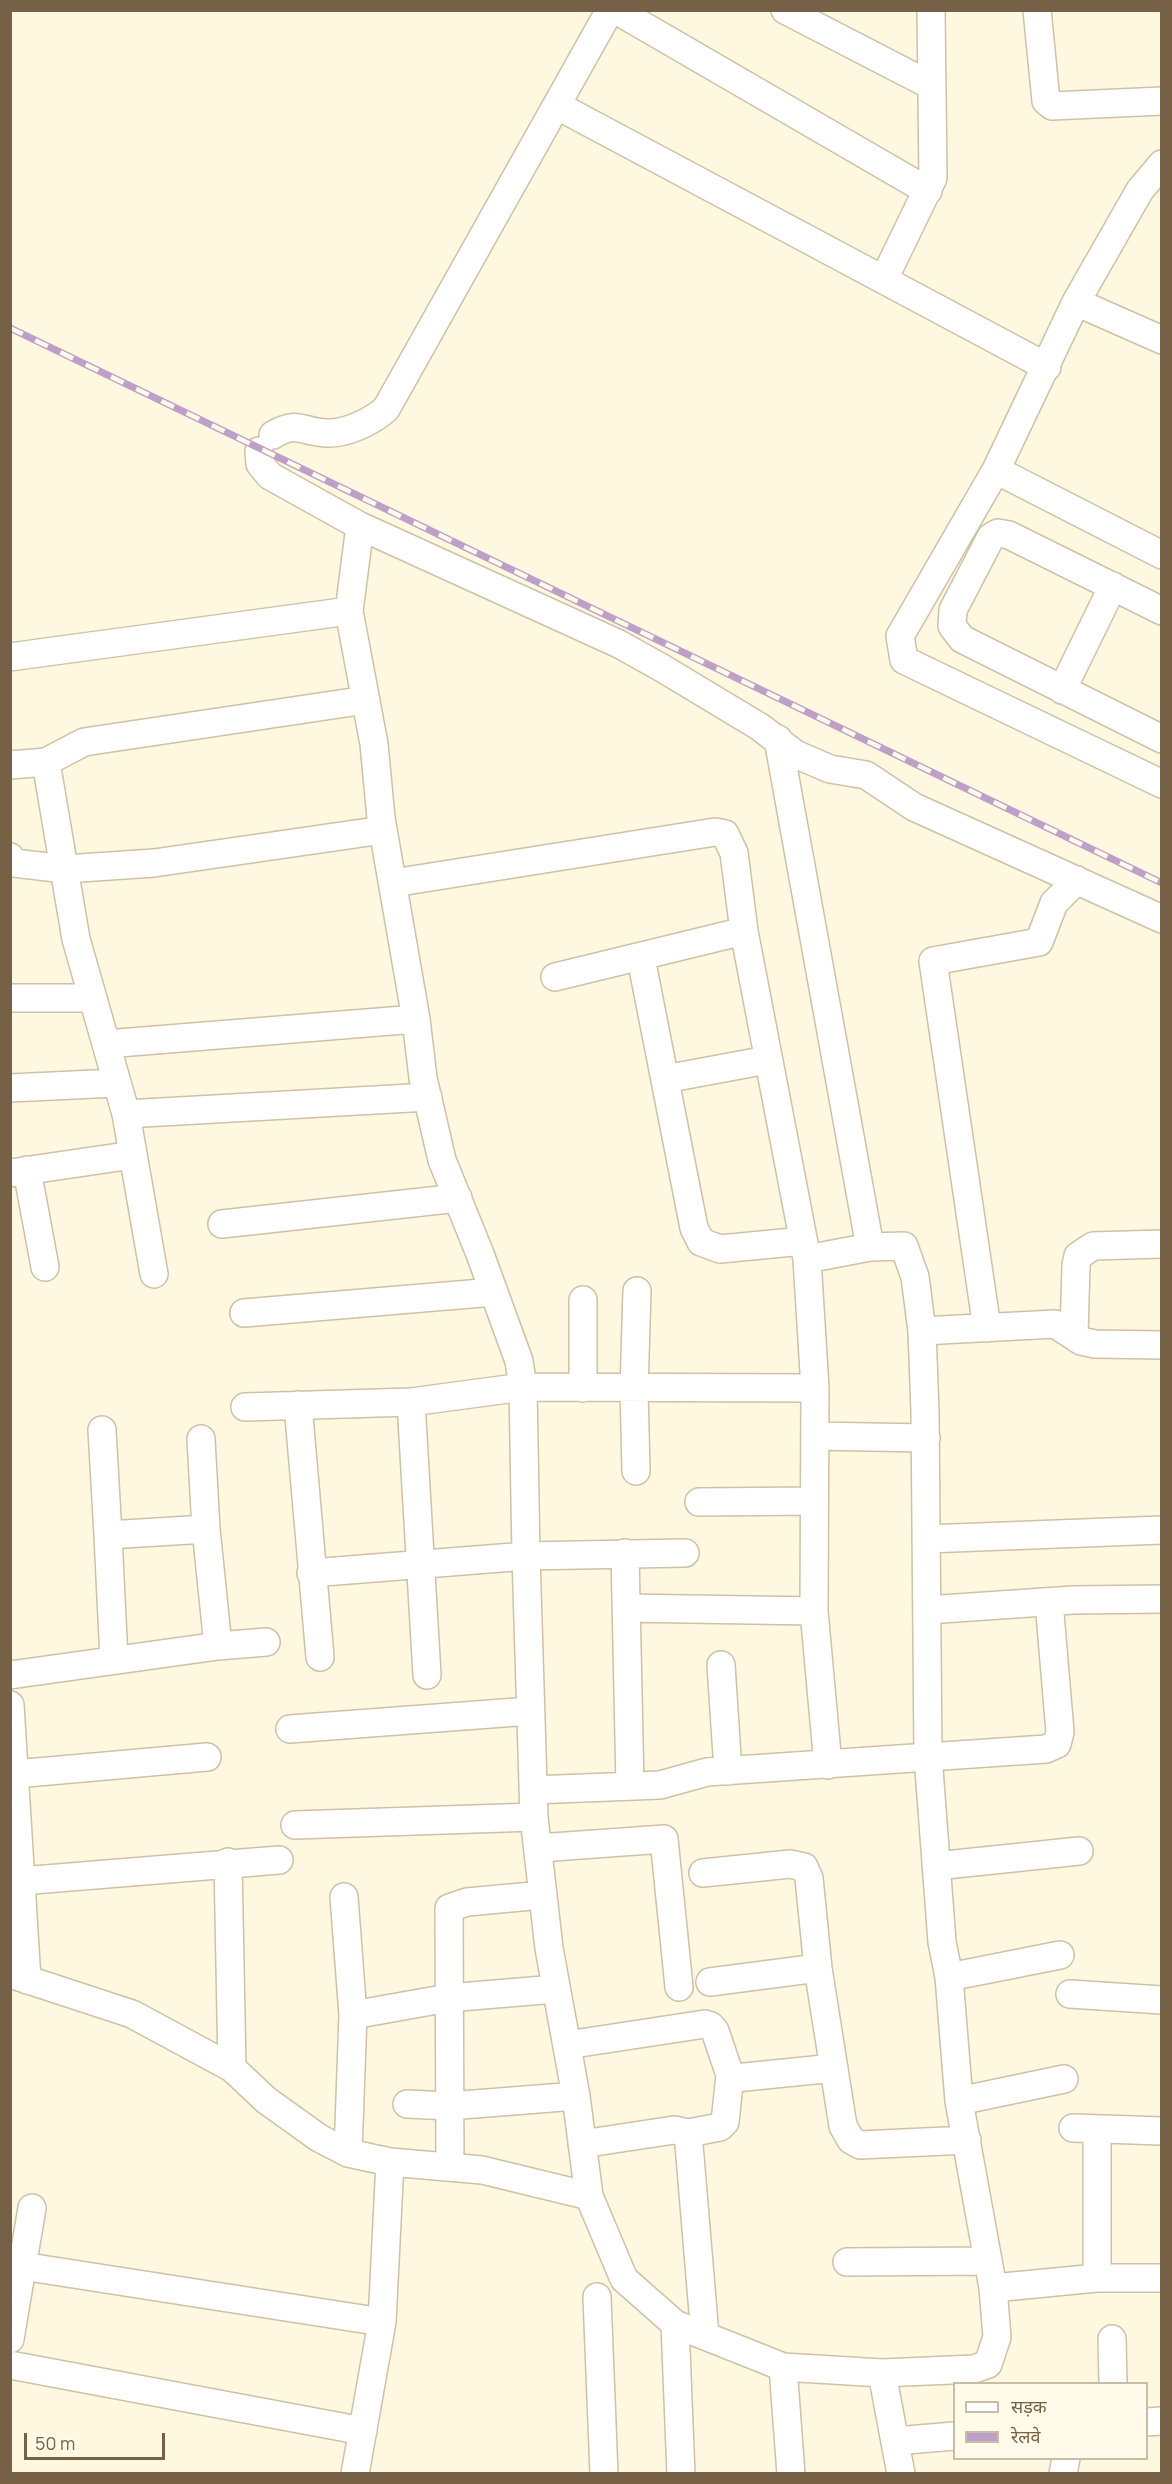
<!DOCTYPE html>
<html>
<head>
<meta charset="utf-8">
<style>
  body { margin:0 }
  #map { position:relative; width:1172px; height:2484px; overflow:hidden; background:#fef8e1; font-family:Manrope,"Noto Sans Devanagari",sans-serif }
  canvas { display:block }
  .frame { position:absolute; inset:0; border:12px solid #776146; pointer-events:none }
  .legend { position:absolute; left:953px; top:2382px; width:195px; height:78px; box-sizing:border-box; background:#fffae9; border:2px solid #c9bda8; margin:0; padding:8px 10px; list-style:none; font-size:18px; color:#776146 }
  .legend li { display:flex; align-items:center; gap:12px; height:30px }
  .legend b { width:30px; border:2px solid #c9bda8 }
  .scale { position:absolute; left:24px; top:2433px; width:141px; height:27px; box-sizing:border-box; border:3px solid #776146; border-top:0; padding-left:8px; font-size:18px; line-height:21px; white-space:nowrap; color:#776146; -webkit-text-stroke:4px #fffae9; paint-order:stroke }
</style>
</head>
<body>
<div id="map">
<canvas width="1172" height="2484"></canvas>
<div class="frame"></div>
<ul class="legend">
<li><b style="height:8px;background:#fff"></b>सड़क</li>
<li><b style="height:8px;background:#bd9fc8"></b>रेलवे</li>
</ul>
<div class="scale">50 m</div>
</div>
<script>
const g = document.querySelector('canvas').getContext('2d');
g.lineJoin = 'round';
function stroke(path, color, width, dash) {
  g.strokeStyle = color;
  g.lineWidth = width;
  g.lineCap = dash ? 'butt' : 'round';
  g.setLineDash(dash || []);
  g.stroke(path);
}
const minor = new Path2D(`
  M616,10L928,191
  M785,10L932,86
  M1037,10L1046,101L1052,106L1162,101
  M558,106L1047,367
  M1162,164L1140,190L1076,302L996,470L900,636L904,660L1162,784
  M884,279L933,178L931,10
  M1076,302L1162,340
  M273,435C297,420 302,432 326,433C346,434 371,422 386,409L610,10
  M259,451L260,464L270,476L360,526L619,644L662,668L760,727L795,754L830,769L866,775L914,807L1162,919
  M996,470L1162,555
  M360,526L349,611L374,744L381,818L416,1019L423,1078L442,1160L480,1254L519,1361L523,1387L526,1556L534,1817L549,1948L576,2096L589,2196L624,2279L675,2324L681,2474
  M1162,611L1009,535L998,533L991,537L953,610L952,626L962,639L1162,739
  M10,657L349,611
  M1062,690L1113,586
  M778,739L870,1247
  M46,762L84,742L366,700
  M10,765L46,762L76,939L106,1044L416,1019
  M10,857L14,863L65,869L154,863L383,830
  M393,883L715,832L725,834L734,853L744,931L807,1259L815,1388L814,1611L828,1765
  M641,958L694,1228L701,1242L720,1249L803,1241
  M555,977L744,931
  M10,998H93
  M106,1044L126,1114L428,1097
  M665,1079L767,1060
  M10,1088L116,1083
  M126,1114L154,1274
  M27,1170L45,1267
  M10,1173L133,1155
  M222,1224L458,1198
  M583,1300V1388
  M244,1313L494,1292
  M987,1328L933,961L1039,942L1054,903L1077,880
  M922,1331L1055,1324L1081,1341L1095,1344L1162,1345
  M1074,1335L1076,1265L1078,1256L1093,1246L1162,1244
  M411,1402L427,1675
  M298,1405L320,1657
  M245,1407L411,1402L523,1387L815,1388
  M102,1430L108,1535L206,1529
  M815,1436L926,1438
  M636,1471L634,1389L637,1291
  M699,1502L814,1501
  M108,1535L114,1660
  M926,1539L1162,1530
  M625,1553L630,1786
  M311,1573L526,1556L685,1553
  M626,1608L814,1611
  M927,1610L1073,1600L1162,1599
  M218,1646L266,1642
  M721,1665L728,1771
  M10,1675L218,1646L206,1529L201,1439
  M10,1705L27,1980
  M290,1729L530,1711
  M15,1774L207,1757
  M533,1790L660,1785L707,1772L1046,1749L1057,1744L1060,1732L1049,1602
  M295,1825L534,1817
  M539,1848L664,1839L679,1987
  M228,1862L232,2068
  M936,1866L1079,1851
  M703,1873L790,1864L804,1867L809,1878L818,1968L843,2126L851,2140L860,2145L967,2140
  M21,1881L279,1860
  M344,1897L353,2015L348,2153
  M10,1974L132,2014L232,2068L266,2100L319,2138L348,2153L390,2162L482,2170L589,2196
  M949,1977L1060,1955
  M710,1982L818,1968
  M1070,1994L1162,2000
  M353,2015L448,1998L555,1989
  M567,2045L705,2024L711,2026L715,2031L730,2075L735,2078L834,2068
  M959,2101L1064,2079
  M407,2104L449,2106L576,2096
  M1073,2128L1162,2131
  M1097,2129V2278
  M688,2133L720,2127L725,2122L730,2075
  M582,2144L674,2130L688,2133L705,2336
  M450,2167L449,1908L467,1902L543,1895
  M847,2262L987,2261
  M22,2266L382,2322
  M993,2288L1097,2278H1162
  M597,2297L604,2474
  M675,2324L783,2367L882,2373L974,2369L988,2364L997,2337L993,2288L959,2101L949,1977L942,1942L928,1756L925,1411L922,1331L915,1277L904,1246L870,1247L807,1259
  M10,2339L32,2208
  M1112,2339L1113,2384
  M10,2365L363,2431
  M783,2367L791,2474
  M882,2373L901,2474
  M1146,2422L1162,2421
  M895,2441L954,2436
  M355,2474L382,2322L390,2162
  M1063,2474L1066,2458`);
const rail = new Path2D(`
  M10,328L1162,883`);
stroke(minor, '#d0c0a7', 30);
stroke(minor, '#fff', 27);
stroke(rail, '#bd9fc8', 7);
stroke(rail, '#fffae9', 4.5, [14]);
</script>
</body>
</html>
